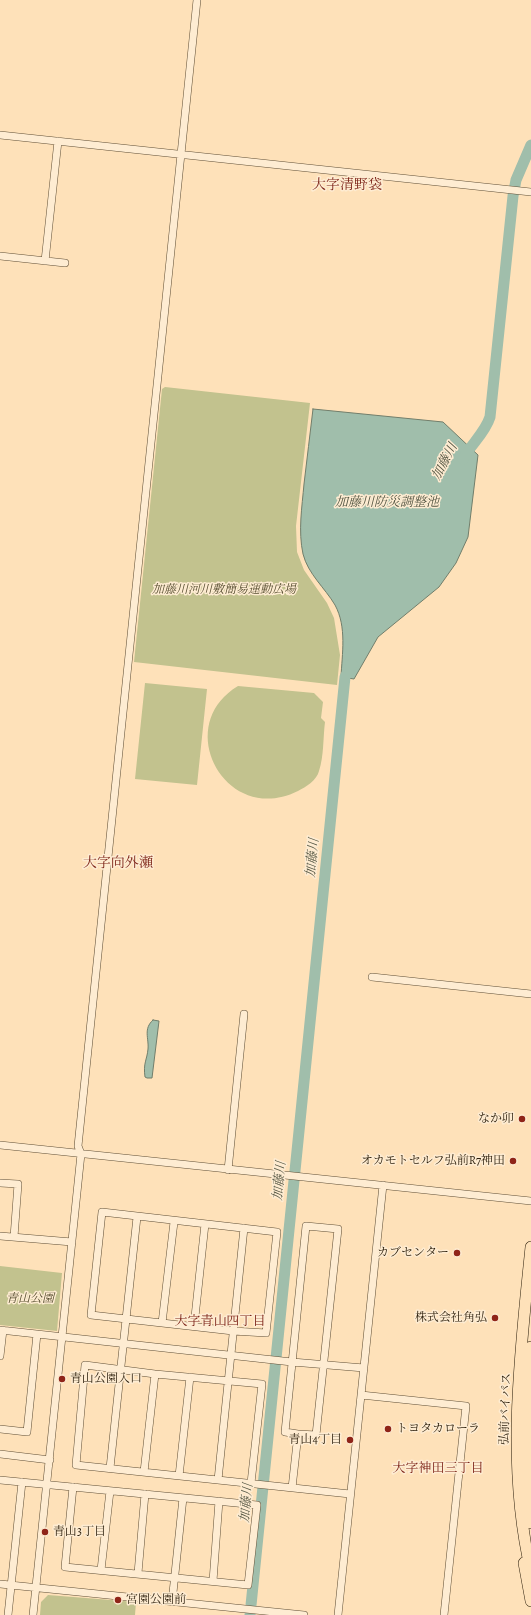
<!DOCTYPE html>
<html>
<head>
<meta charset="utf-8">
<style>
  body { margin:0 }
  canvas { display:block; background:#fee1b9 }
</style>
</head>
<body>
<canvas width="531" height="1615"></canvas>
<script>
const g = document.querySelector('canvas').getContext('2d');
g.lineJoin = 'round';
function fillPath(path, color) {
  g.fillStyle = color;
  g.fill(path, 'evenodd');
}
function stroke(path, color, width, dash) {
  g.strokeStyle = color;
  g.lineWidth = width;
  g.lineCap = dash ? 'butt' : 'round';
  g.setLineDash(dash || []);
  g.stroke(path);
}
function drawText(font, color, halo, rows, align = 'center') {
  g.font = font + ' Alegreya,"Noto Serif JP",serif';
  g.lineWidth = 3;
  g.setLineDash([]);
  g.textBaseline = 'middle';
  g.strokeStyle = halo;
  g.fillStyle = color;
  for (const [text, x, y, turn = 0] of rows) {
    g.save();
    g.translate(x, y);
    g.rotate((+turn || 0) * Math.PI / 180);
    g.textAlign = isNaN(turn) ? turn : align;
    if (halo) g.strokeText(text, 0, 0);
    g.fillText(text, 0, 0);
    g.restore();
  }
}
const green = new Path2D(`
  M165,387L310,403L296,526L297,552L304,570L327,603L334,618L340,655L337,685L134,662L162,389Z
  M145,683L207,689L197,785L135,779Z
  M238,686L314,693L323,702L321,718L325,722C323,738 324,756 319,771C317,780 306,787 298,791C226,827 171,726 238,686Z
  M0,1266L62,1273L57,1331L0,1325Z
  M48,1595L136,1602L135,1615H40L41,1602Z`);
const water = new Path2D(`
  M313,409L443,422L478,455L468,537L456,563L439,587L378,637L354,679L341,677C342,654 347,627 335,605C325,588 308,574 303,554C298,531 302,507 304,484C307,459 310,434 313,409Z
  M153,1020L159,1021L152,1078H147L145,1077C143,1063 147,1060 148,1049C149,1038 143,1029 153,1020Z`);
const river = new Path2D(`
  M463,459C471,444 485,433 490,417L513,196L516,180L531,145
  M250,1615L345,677L352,664`);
const minor = new Path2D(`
  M0,135L531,192
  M0,256L65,263
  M45,261L58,141
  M372,977L531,994
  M0,1145L531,1201
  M228,1170L244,1014
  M0,1183L18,1184L14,1237
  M102,1212L277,1232L266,1333L233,1331L91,1315Z
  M0,1236L72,1242
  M162,1323L174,1222
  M194,1326L205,1224
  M0,1330L292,1362L364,1368
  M0,1356L3,1330
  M361,1395L466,1406L444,1615
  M0,1429L27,1432L37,1334
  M0,1454L50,1460
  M110,1468L137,1217
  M144,1472L155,1374
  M179,1476L190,1377
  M0,1480L257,1505L248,1585L65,1567L73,1487
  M218,1480L244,1228
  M251,1483L262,1384L155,1374L85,1365L76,1465L350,1494
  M292,1488L298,1434L316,1435L338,1229L306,1226L285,1432L298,1434
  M101,1570L110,1491
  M138,1573L145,1494
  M213,1581L219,1501
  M0,1584L304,1615
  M172,1602L183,1498
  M8,1615L22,1482
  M33,1615L81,1154L78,1146L197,0
  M338,1615L383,1185`);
const highway = new Path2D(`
  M531,1247C520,1354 506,1466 531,1571
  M531,1347L527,1396L526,1448L531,1523
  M524,1563L531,1601`);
const markers = [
  [522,1119,4,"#8f2418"],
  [513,1161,4,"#8f2418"],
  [457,1253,4,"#8f2418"],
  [495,1318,4,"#8f2418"],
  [62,1379,4,"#8f2418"],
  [388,1429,4,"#8f2418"],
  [350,1440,4,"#8f2418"],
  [45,1532,4,"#8f2418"],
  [118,1600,4,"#8f2418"]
];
const parkNames = [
  ["加藤川河川敷簡易運動広場",224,590],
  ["青山公園",30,1299]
];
const poiNames = [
  ["なか卯",514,1119],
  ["オカモトセルフ弘前R7神田",505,1161],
  ["カブセンター",449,1253],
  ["株式会社角弘",487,1318],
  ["青山公園入口",70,1379,"left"],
  ["トヨタカローラ",396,1429,"left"],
  ["青山4丁目",342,1440],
  ["青山3丁目",53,1532,"left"],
  ["宮園公園前",126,1600,"left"]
];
const streetNames = [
  ["弘前バイパス",506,1409,-88]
];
const waterNames = [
  ["加藤川",445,462,-62],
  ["加藤川防災調整池",387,503],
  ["加藤川",313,858,-84],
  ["加藤川",280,1181,-84],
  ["加藤川",247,1503,-84]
];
const neighbourhoodNames = [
  ["大字青山四丁目",220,1322],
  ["大字神田三丁目",438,1469]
];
const quarterNames = [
  ["大字清野袋",347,186],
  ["大字向外瀬",118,864]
];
fillPath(green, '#c2c28e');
fillPath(water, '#a0beab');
stroke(water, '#717e6b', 1);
stroke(river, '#a0beab', 11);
stroke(minor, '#604f36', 8);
stroke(highway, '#2b1e0b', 12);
stroke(minor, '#feecd2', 7);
stroke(highway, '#fee1b9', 11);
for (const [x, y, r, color] of markers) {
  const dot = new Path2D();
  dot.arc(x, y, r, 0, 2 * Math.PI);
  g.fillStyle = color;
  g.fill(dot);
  stroke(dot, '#feecd2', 1.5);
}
drawText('italic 12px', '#584f32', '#feecd2', parkNames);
drawText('12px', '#2b1e0b', '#feecd2', poiNames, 'right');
drawText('12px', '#2b1e0b', '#feecd2', streetNames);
drawText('italic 13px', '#545643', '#feecd2', waterNames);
drawText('13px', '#7a1f14', '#feecd2', neighbourhoodNames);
drawText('14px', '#7a1f14', '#feecd2', quarterNames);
</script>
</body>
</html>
